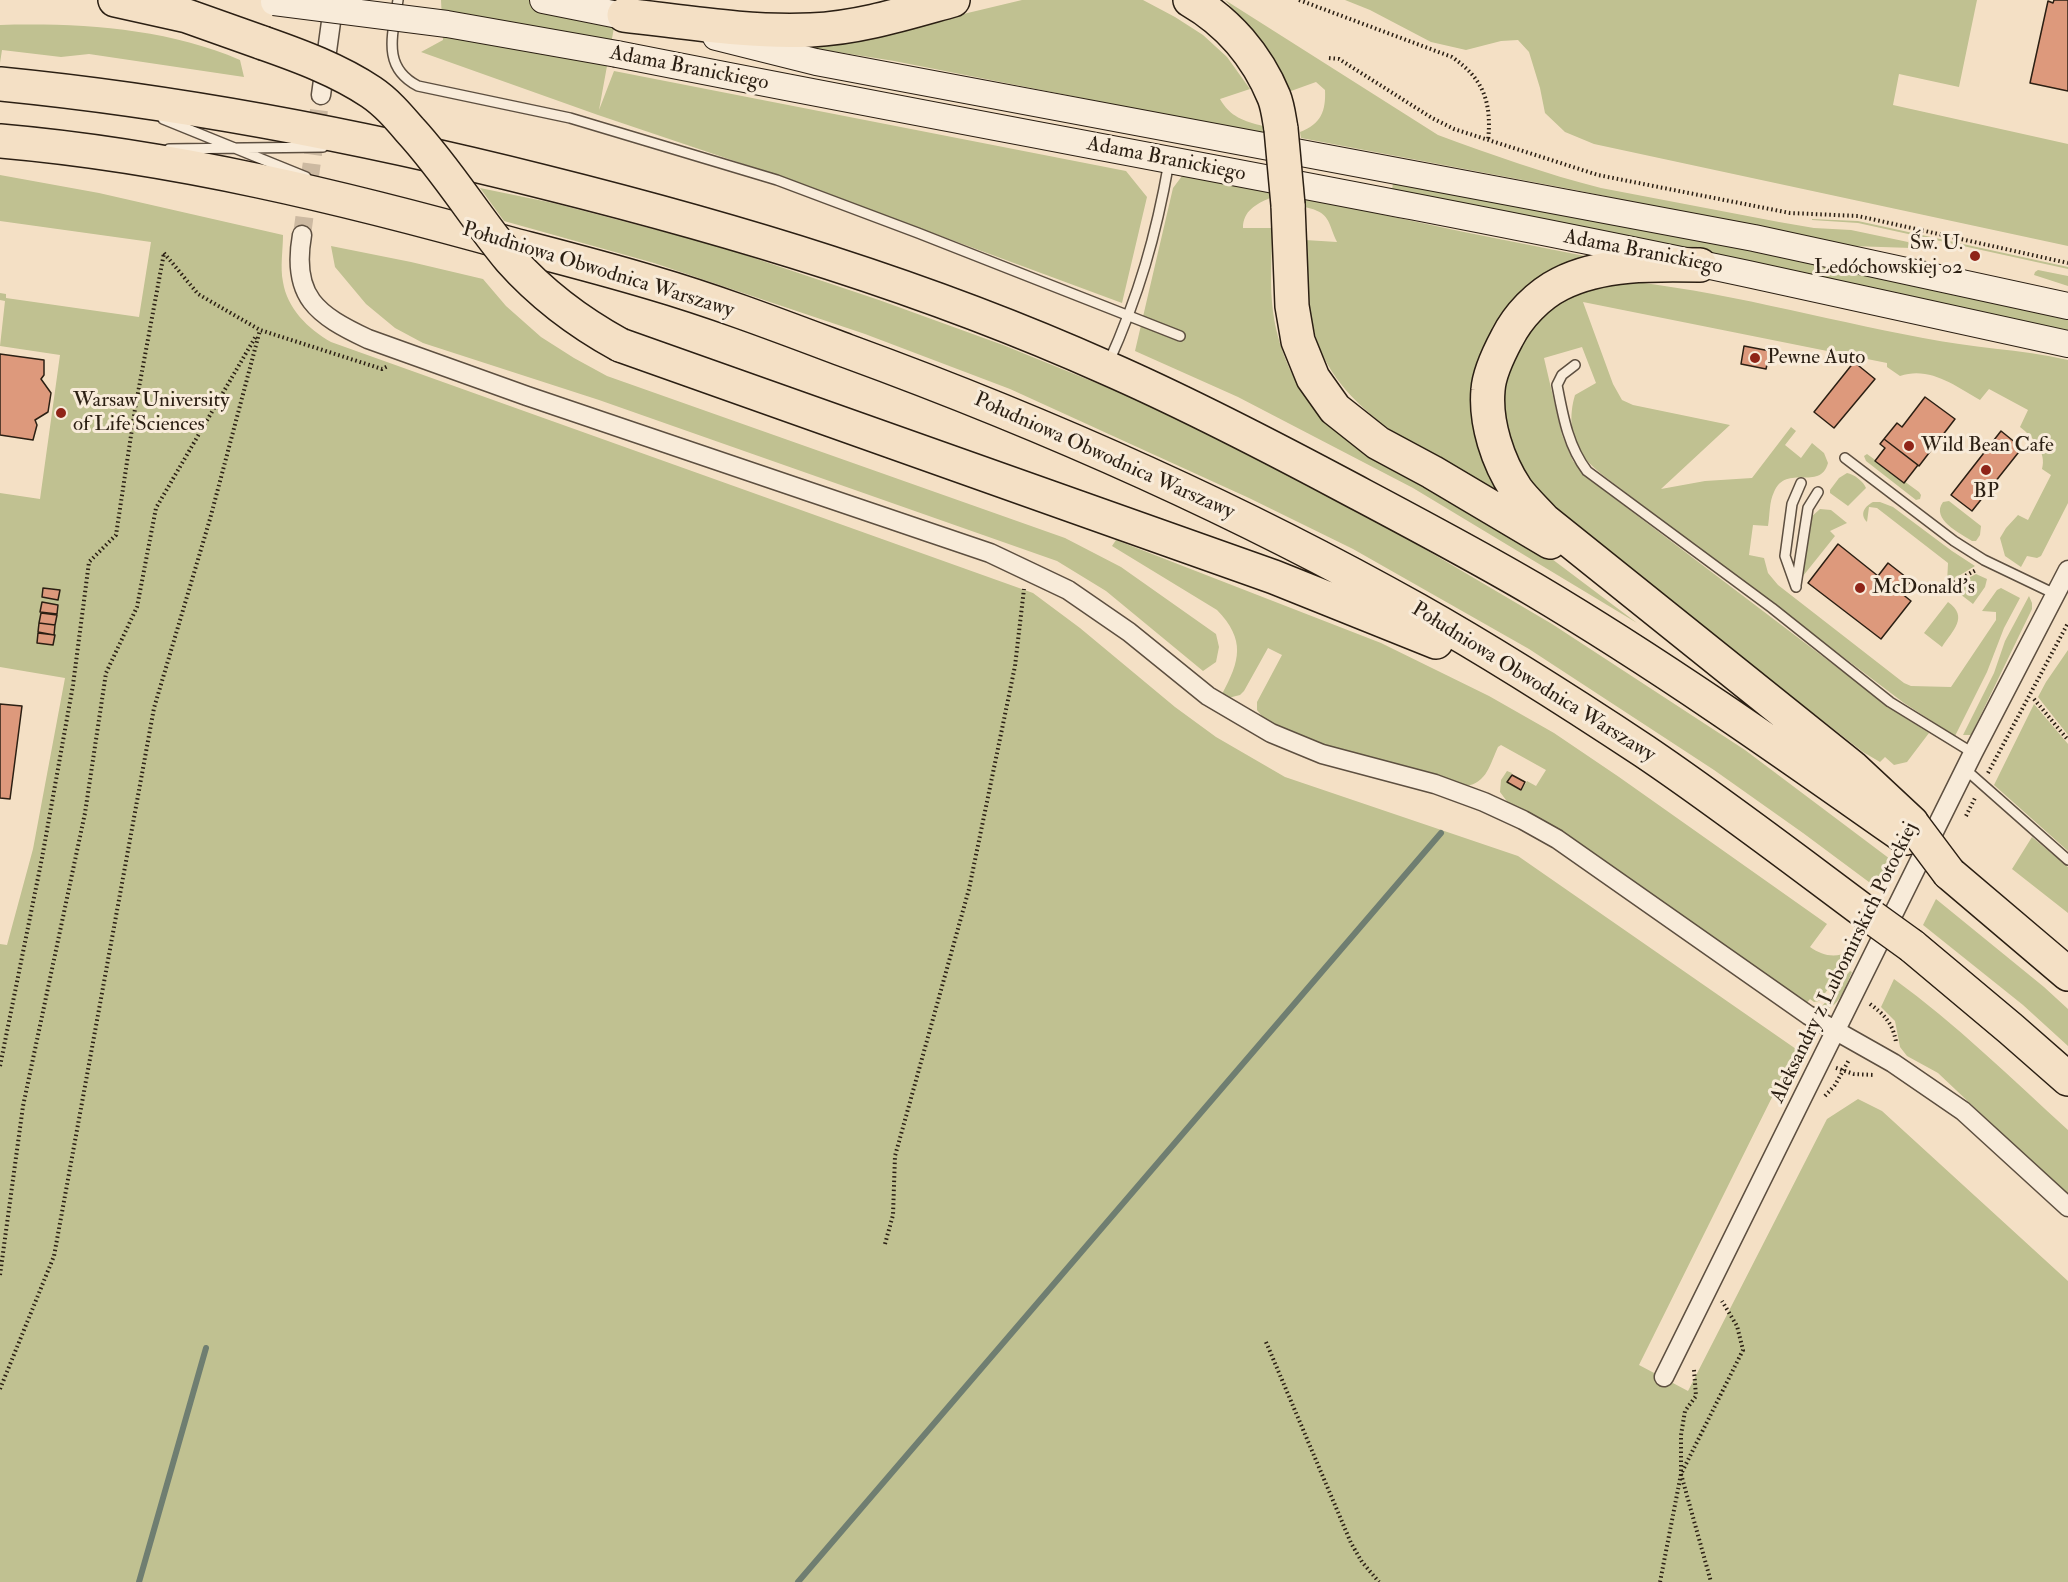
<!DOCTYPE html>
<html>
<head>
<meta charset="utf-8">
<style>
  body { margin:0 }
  canvas { display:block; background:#f4e0c5 }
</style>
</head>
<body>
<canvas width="2068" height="1582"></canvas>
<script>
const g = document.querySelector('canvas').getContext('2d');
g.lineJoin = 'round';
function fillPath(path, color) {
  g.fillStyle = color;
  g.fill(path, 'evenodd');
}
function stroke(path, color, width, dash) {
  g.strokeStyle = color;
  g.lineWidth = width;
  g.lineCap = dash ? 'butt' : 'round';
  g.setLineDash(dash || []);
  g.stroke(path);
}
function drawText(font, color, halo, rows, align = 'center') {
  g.font = font + ' "IM FELL Double Pica",serif';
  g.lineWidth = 6;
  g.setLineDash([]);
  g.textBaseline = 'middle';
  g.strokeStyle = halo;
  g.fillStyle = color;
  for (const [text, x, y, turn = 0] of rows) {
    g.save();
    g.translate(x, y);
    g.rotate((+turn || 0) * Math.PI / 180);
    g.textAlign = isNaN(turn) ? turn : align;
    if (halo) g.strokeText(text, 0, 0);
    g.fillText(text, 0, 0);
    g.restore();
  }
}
const green = new Path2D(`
  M441,0H619L599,110L614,71L1126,171L1147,197L1122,303L779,176L598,115L421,52L443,40Z
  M1022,0H1143L1175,17L1203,35L1227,57L1250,89L1220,99C1230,117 1244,121 1263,126L1265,134L894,61L806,47L842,43Z
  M1225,0L1438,135C1492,155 1546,174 1601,188L1779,222L1814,228L1851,230L1908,242L1912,248L1851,246L1570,189L1301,138L1300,132C1321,124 1326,111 1325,90L1316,82L1291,91C1274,56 1251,29 1225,0Z
  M1345,0H1977L1959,87L1899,74L1893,105L2068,144V246L1594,144L1565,132L1545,113L1540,88L1529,52L1518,40L1501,41L1466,50L1431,42L1370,10Z
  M0,25C81,23 165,28 240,60L244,77L89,54L61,57L2,50L0,63Z
  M0,175L99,193L283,235C283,250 280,267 283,282C287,308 308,329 331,342L1033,593L1080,628L1175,707L1216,737L1285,777L1518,856L1796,1049L1639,1365L1688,1391L1827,1119L1858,1099L1882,1111L2068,1281V1582H0V944L7,945L33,849L65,678L0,667V493L40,499L60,355L0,346L5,301L0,300V293L6,294V298L139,317L151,242L0,221Z
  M1182,176L1271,191L1270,198C1256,204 1243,211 1243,228H1272C1272,253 1270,278 1272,302C1276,349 1296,391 1328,425L1540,550L1637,623L1413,488L1238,397L1135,351L1173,188Z
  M1393,182L1762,252L2068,320V332L1392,191Z
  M480,188L553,203L715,245L879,300L1003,345L1143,402L1350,505L1552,624L1745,750L1894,862L1881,891L1803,833L1714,770L1529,649L1353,549L1249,498L1010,389L865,334L654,263L504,221Z
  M1305,198L1464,232L1595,258L1492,341L1509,499C1439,459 1331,414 1313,326C1307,299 1307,268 1305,240L1337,242C1327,221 1331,213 1305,207Z
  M1812,219L1858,221L2068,267V269L1858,223L1812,220Z
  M331,246L411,262L483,279L506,306L541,337L574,358L607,376L1065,538L1121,567L1216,634L1219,647L1216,662L1203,671L1106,591L1057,561L599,400L423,343L395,328L366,304L335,267Z
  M2038,270L2068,276V286L2034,275L2035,272Z
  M1616,280C1720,290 1821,319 1923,338C1971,348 2020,349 2068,360V503L2041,556L2037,558L2027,556L2021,567L2005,556L2000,538L2006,528L2018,515L2028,520L2051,475L2042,469C2047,452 2033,437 2020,427L2028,410L1989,389L1980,400C1955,386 1930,366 1900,376L1887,367V363L1583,302L1613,384L1622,400L1633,405L1730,425L1661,489L1705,481L1752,478L1791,427L1796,431L1785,445L1801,458L1812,443L1824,453L1828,463C1820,492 1786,463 1774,492C1769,502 1770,515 1768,526L1753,525L1749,555L1764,558L1768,573L1778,585L1904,683L1911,686L1951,687L1996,620V612L1982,611L1997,590L2001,588L2020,598L2004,628L1987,672L1955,736L1904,703L1621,489C1610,480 1589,466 1582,454C1570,436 1569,415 1575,395L1596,383L1582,347L1544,358L1562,435L1573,461L1589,479L1896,712L1929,733L1907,762L1894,765L1885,757L1880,762L1863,752L1558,515L1519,474L1501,401L1505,377L1526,335L1541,317L1560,302L1582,289Z
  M1867,454L1919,492L1921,495L1920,499L1916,500L1866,461L1864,456Z
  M1847,473C1854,474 1864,482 1866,488L1848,506L1830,493V490L1839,478Z
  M1949,501L1981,526L1980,535L1976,541H1972C1961,534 1930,519 1943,502Z
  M1873,502H1880L1893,507L1952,551L1975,566L1947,583L1948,563L1877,508L1869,507L1867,522C1859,514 1865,506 1873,502Z
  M1820,509L1831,510L1847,523L1830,531L1835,536L1803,576L1802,573L1810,518Z
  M1116,540L1381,643L1489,696L1554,733L1619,777L1827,924L1810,947C1823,956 1834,958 1850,952L1851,959L1819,1001L1814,1002L1810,999L1806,1004L1803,999L1509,804L1500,792L1501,780L1507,771L1512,773L1507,782L1521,791L1527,781L1536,786L1546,770L1501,745L1498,747C1490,764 1487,783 1466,786L1345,753L1305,739L1265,720L1257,710V702L1282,655L1268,648L1244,691L1240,695L1228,698L1222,694C1240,661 1246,640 1217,610L1112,546Z
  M1976,574L1987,579L1985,587L1973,604L1951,587Z
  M2029,596L2032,603V609L1971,735H1963L1994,673L2005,641Z
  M1948,602C1969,617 1953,630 1942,647L1924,633Z
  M2068,650V735L2038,697L2046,682Z
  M2034,704L2068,744V851L1994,785Z
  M2032,837L2068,867V913L2012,869Z
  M1936,899L2044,987L2068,1009V1046L2023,1005L1923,925Z
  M1850,971L1852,972C1845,987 1839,1011 1819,1010Z
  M1894,979C1956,1024 2011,1078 2068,1130V1196L1938,1073L1907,1056L1900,1047L1895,1021L1881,1007Z`);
const stream = new Path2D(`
  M139,1582L206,1348
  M798,1582L1441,833`);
const building = new Path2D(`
  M2054,0H2068V91L2030,83L2048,1L2053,3Z
  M1744,346L1770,351L1766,369L1741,364Z
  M0,354L44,360V375L41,379L51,393L48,412L35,420L37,425L33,440L0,435Z
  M1854,362L1875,379L1834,428L1814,412Z
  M1925,397L1955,419L1919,466L1884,439L1897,423L1902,427Z
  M2001,431L2022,448L1972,511L1951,495Z
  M1884,439L1918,465L1904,483L1875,461L1885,448L1880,444Z
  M1838,544L1878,576L1888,563L1911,581L1901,593L1911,601L1881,639L1808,583Z
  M43,588L60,590L58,600L42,597Z
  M42,602L58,605L57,614L40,612Z
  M41,613L57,615L55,625L39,623Z
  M39,623L55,625L54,635L38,632Z
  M38,633L55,635L53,645L37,643Z
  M0,704L22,706L10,799L0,798Z
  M1512,775L1525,782L1521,790L1507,782Z`);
const streetTunnel = new Path2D(`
  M302,235L321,95`);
const path = new Path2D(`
  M1299,0L1452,57C1484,79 1492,103 1488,141
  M1329,58L1339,59L1432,118L1454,129L1598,175L1790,213L1858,216L2068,263
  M164,253L198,294L260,330L382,369L388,366
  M1934,593L1976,570
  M2034,699L2068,740
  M1988,773L2068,623
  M1966,816L1976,796
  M1870,1004C1885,1015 1893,1024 1896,1042
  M0,1066L42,858L73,685L89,562L116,535L135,409L164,253
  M1836,1068L1854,1074L1875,1075
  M1825,1096L1835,1085L1849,1060
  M885,1244L893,1215L895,1156L969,889L1015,666L1024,589
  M0,1275L23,1106L85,813L106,673L137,607L156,508L256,336
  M1266,1342L1351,1543L1362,1562L1379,1582
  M1694,1370L1696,1396L1685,1411L1681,1435V1474L1711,1582
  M0,1389L54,1256L154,708L210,519L260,330
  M1660,1582L1681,1474L1743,1350L1737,1326L1722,1301`);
const lane = new Path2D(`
  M398,0C393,34 381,67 418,86L570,118L777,180L918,233L1180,336
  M163,119L306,177
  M169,149L323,147
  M1108,364C1139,295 1156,236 1169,162
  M1575,365L1562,375L1557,385C1563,416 1568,446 1587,471L1772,608L1890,702L1973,753
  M1845,458L1954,541L1984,560L2055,594
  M1796,585L1808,508L1818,492
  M1796,587L1785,556L1792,504L1801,483
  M1965,769L2068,860`);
const street = new Path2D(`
  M321,95L334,0
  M302,235C291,297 317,315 368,339L527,396L990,553L1068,590L1129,632L1208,696L1271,733L1322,754L1435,784L1484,802L1523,820L1557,839L1808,1015L1893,1063L1963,1111L2068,1207
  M1664,1377L1973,753L2068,570`);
const secondary = new Path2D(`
  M543,0L643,20
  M716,37L816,62L1754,238L2068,306
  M617,54C994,129 1372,195 1748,274C1855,297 1961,321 2068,344`);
const highway = new Path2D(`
  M115,0L187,16L263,43
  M1190,0C1228,22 1257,56 1274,97C1278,107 1279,118 1281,129
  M624,15C686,22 749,33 811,30C859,28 906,13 953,0
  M0,84C183,102 365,137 544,182C736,230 926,287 1107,368C1187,403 1264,443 1341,484C1405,518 1470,552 1533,589C1661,665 1784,752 1906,838
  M0,141C174,156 346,198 514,245C560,257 607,269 653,283C718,302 783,327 847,351C1044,423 1234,507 1417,610C1495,654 1570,702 1644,751C1721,803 1795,860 1869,915
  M1288,205L1292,306L1298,341L1313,378L1335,409L1378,443L1432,472L1550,542
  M1700,265C1655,264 1601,263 1560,284C1538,295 1518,316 1507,338C1499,353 1489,373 1488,390C1485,423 1498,462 1516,489C1524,500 1535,510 1544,520L1852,767L1912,823
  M620,345L1274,577L1436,642
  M1949,873L2068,974
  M1912,946L2011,1029L2068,1079`);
const secondaryBridge = new Path2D(`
  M274,2L447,24L617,54`);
const highwayBridge = new Path2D(`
  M263,43C300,56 338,70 371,92C386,102 398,116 410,130C447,170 475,217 510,259C542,295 578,322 620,345
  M1281,129L1288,205
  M1913,825L1949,873
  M1869,915L1912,946`);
const markers = [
  [1975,256,6,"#8f2418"],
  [1755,358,6,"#8f2418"],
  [61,413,6,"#8f2418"],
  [1909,446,6,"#8f2418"],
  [1986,470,6,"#8f2418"],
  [1860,588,6,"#8f2418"]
];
const streetNames = [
  ["Adama Branickiego",689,69,11],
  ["Adama Branickiego",1166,160,11],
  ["Adama Branickiego",1643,253,11],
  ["Południowa Obwodnica Warszawy",598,271,17],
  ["Południowa Obwodnica Warszawy",1104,457,24],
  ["Południowa Obwodnica Warszawy",1533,683,32],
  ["Aleksandry z Lubomirskich Potockiej",1845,963,-64]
];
const poiNames = [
  ["Św. U.",1963,244,"right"],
  ["Ledóchowskiej 02",1963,268,"right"],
  ["Pewne Auto",1767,358],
  ["Warsaw University",73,401],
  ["of Life Sciences",73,425],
  ["Wild Bean Cafe",1921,446],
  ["BP",1986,492,"center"],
  ["McDonald's",1872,588]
];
fillPath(green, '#c0c191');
stroke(stream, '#6f7e71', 6);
fillPath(building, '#dd997c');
stroke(building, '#2b1f13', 1.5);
stroke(streetTunnel, '#ccb9a1', 18, [18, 9]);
stroke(lane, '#5d4f40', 12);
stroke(street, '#5d4f40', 21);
stroke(secondary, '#2b1f13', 28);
stroke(highway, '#2b1f13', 36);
stroke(path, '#2b1f13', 4, [1.5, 3]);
stroke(lane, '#f8ebd9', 9);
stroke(street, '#f8ebd9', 18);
stroke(secondary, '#f8ebd9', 26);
stroke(highway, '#f4e0c5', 33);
stroke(secondaryBridge, '#2b1f13', 28, []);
stroke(highwayBridge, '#2b1f13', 36, []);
stroke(secondaryBridge, '#f8ebd9', 26);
stroke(highwayBridge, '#f4e0c5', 33);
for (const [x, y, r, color] of markers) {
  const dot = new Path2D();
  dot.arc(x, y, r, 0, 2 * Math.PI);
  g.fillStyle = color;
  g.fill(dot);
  stroke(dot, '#f8ebd9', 2);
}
drawText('21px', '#2b1f13', '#f8ebd9', streetNames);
drawText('21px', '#2b1f13', '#f8ebd9', poiNames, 'left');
</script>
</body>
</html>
